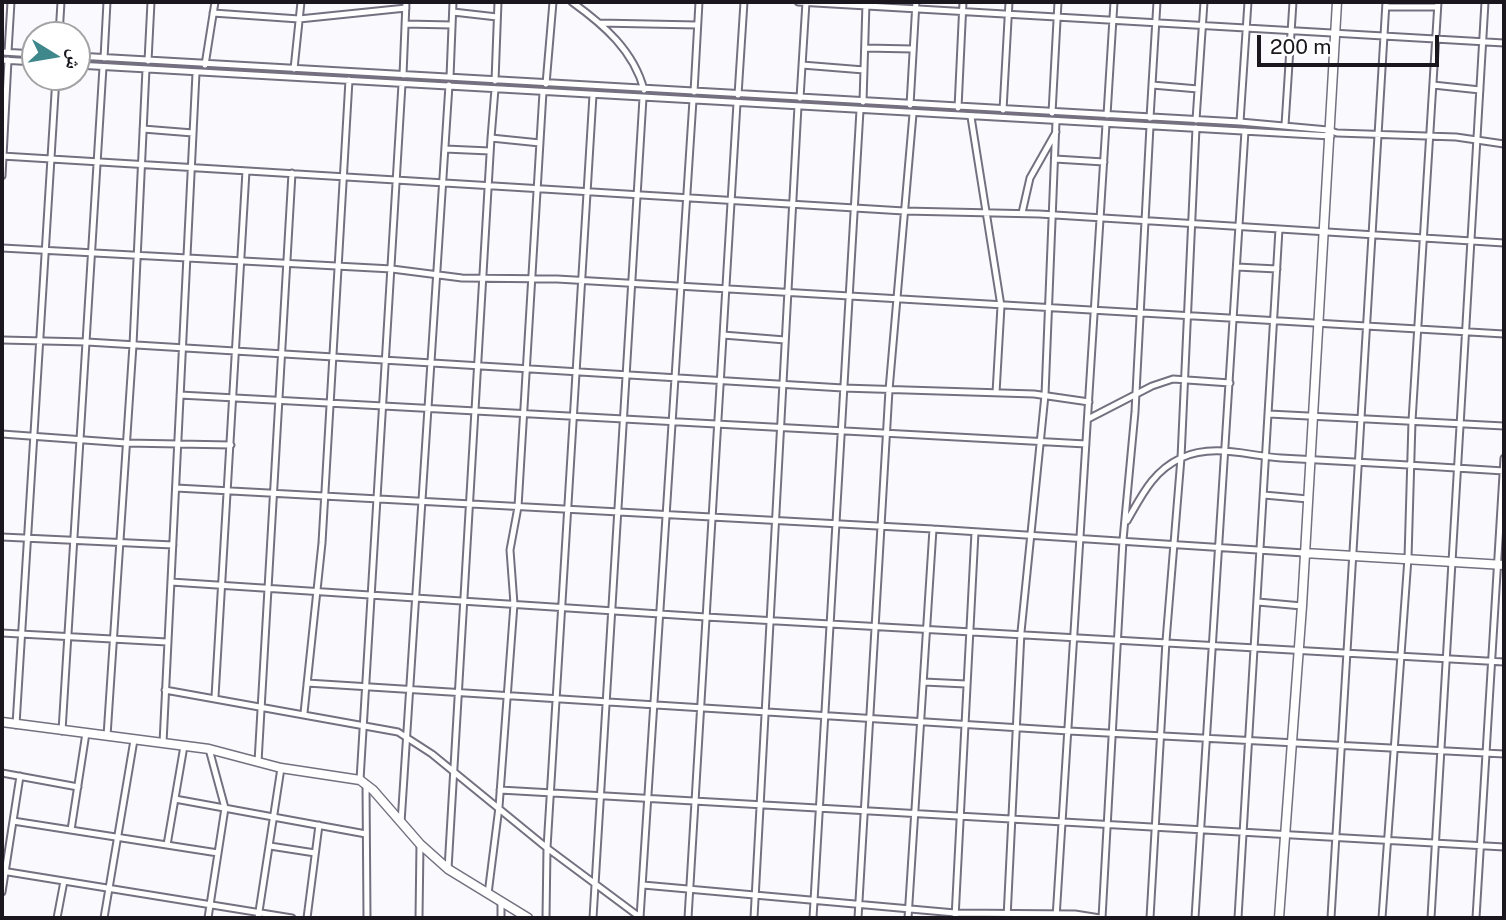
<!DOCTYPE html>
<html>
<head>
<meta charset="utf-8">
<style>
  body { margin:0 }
  #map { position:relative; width:1506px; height:920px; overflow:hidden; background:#faf9fd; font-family:"Public Sans","Noto Naskh Arabic",sans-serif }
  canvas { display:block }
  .frame { position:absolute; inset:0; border:4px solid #1a181e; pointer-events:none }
  .north { position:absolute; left:21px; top:21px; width:70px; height:70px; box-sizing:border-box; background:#fff; border:2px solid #a3a3a5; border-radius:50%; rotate:101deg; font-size:19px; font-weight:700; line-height:28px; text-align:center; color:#1a181e }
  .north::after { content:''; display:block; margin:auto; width:24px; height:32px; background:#3e878b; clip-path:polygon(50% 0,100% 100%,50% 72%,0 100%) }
  .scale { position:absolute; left:1257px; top:35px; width:182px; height:32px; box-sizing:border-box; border:4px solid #1a181e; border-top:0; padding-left:9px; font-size:21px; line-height:24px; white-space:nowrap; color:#1a181e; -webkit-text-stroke:5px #fff; paint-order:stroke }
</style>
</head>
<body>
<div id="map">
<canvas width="1506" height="920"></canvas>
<div class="frame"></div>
<div class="north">ش</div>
<div class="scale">200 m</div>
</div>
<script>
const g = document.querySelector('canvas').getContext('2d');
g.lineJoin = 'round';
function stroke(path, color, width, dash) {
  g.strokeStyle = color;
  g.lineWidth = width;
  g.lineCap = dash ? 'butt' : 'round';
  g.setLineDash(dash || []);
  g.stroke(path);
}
const street = new Path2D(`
  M572,2C604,25 634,51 644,90
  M798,2L1504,43
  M1386,7H1437
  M453,12L497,17
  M213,13L299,19L406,8
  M599,23L697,25
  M405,24L452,25
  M59,35L61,2
  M865,48L913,49
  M2,52L35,54
  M8,52L11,2
  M77,56L1240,122L1328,130L1337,133L1456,137L1504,144
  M104,58L107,2
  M2,60L35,62
  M148,61L151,2
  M77,65L1331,136
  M205,65L215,2
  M802,65L864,70
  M294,69L301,2
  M403,75L406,2
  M450,77L453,2
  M495,81L498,2
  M546,84L553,2
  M1152,85L1198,89
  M1433,85L1480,90
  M495,89L491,138L540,143
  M694,92L699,2
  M738,95L744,2
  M800,98L806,2
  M863,102L866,3
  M910,105L916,2
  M958,108L963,2
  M1003,110L1009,2
  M1052,113L1058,2
  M1107,115L1114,2
  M971,117L1001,306L996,393
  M1150,118L1157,2
  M1196,120L1204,2
  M1240,122L1248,2
  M1285,125L1293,2
  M143,129L193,133
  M445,149L490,151
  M2,156L904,211L1039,214L1504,243
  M1055,159L1104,162
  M2,176L8,60
  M1022,213L1030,178L1056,132
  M2,248L392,269L462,278L557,279L1504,334
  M1237,267L1277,269
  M723,335L785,340
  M2,340L87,342L843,388L1034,394L1089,402
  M180,395L1086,444
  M1269,414L1504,426
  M1088,419L1152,386L1173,379L1230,383
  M2,434L126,443L231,445
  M176,488L933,529L1304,553
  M1264,495L1308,499
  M1127,521C1142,495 1153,471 1181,458C1214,443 1248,456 1281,458C1355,462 1430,466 1504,471
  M2,537L173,545
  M171,582L706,617L1504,662
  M1258,602L1302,606
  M2,633L167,642
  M924,682L966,684
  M307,683L1069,731L1504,754
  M165,690L398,732L432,754L547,848L641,918
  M215,697L246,171
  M304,713L322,543L349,80
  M16,725L56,77
  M62,731L103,67
  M107,736L133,345L146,69
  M163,743L196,73
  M258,762L292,173
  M2,773L78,787
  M360,780L402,84
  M366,784L367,918
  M500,790L1504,847
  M175,799L366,834
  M13,821L218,853
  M401,823L449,85
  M71,830L86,733
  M167,845L184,746
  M270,846L315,853
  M448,869L491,138
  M2,871L292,918
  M643,885L955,913L1075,914L1100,918
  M2,892L20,776
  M488,894L499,807L514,604L510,550L518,507L543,92
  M57,918L64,881
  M104,918L134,740
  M208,918L225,808L209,749
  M258,918L281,768
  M307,918L319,825
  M419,918L420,844
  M501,918V903
  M546,918L547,848L593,95
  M593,918L643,98
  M640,918L693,100
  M688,918L737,103
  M754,918L798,106
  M813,918L860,110
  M858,918L889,390L913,114
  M908,918L933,529
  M955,918L975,532
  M1007,918L1021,632L1045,395L1056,121
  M1056,918L1106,124
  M1102,918L1123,540L1135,412L1150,126
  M1150,918L1166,641L1181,458L1196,128
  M1195,918L1245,131
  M1238,918L1279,229
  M1331,918L1386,2
  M1382,918L1408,558L1412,421L1438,2
  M1431,918L1485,2
  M1476,918L1504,458`);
const secondary = new Path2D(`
  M1304,553L1504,565
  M2,722L209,749L281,768L360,780L373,790L420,844L448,869L528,918
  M1279,918L1302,606L1337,2`);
stroke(street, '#747080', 9);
stroke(secondary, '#747080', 11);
stroke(street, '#fff', 5);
stroke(secondary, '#fff', 8);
</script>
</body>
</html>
